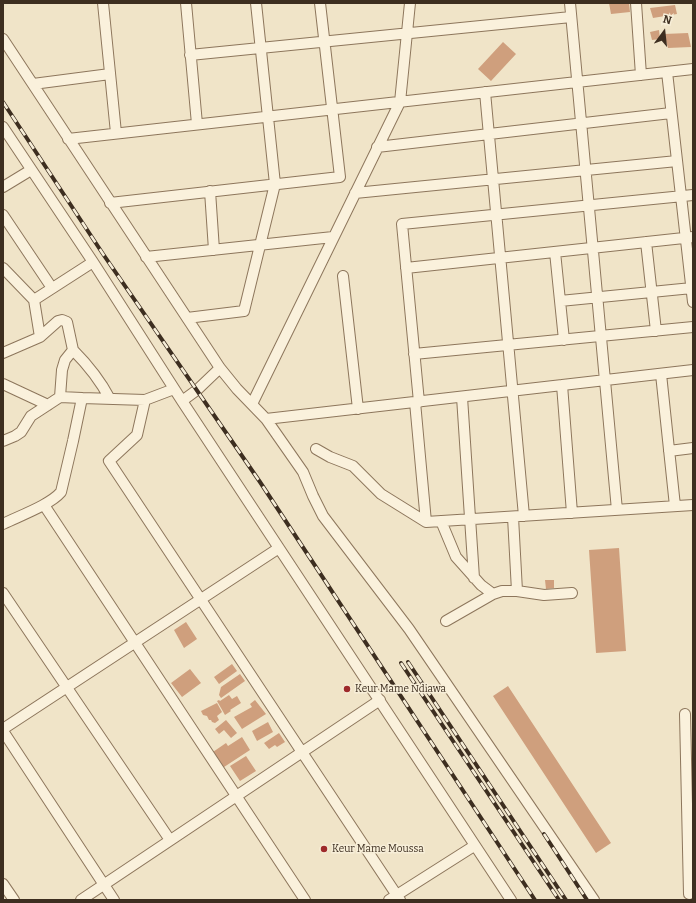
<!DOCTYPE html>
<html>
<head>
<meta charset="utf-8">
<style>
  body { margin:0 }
  #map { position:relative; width:696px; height:903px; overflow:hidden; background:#f0e4c8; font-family:Bitter,serif }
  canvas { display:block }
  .frame { position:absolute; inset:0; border:4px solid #3d2e20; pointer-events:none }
  .north { position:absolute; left:644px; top:12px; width:40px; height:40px; -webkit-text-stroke:3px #f7eed8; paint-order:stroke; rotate:15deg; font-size:11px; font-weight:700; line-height:16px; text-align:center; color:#3d2e20 }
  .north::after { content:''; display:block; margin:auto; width:14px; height:18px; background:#3d2e20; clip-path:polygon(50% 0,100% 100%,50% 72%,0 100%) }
</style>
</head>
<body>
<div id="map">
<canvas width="696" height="903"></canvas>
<div class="frame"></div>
<div class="north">N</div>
</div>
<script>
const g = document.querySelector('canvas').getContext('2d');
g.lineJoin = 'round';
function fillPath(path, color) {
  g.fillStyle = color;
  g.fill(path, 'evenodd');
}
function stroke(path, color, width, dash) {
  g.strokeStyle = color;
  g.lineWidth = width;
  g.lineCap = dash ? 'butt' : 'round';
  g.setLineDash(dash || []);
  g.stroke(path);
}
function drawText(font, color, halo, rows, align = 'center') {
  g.font = font + ' Bitter,serif';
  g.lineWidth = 3;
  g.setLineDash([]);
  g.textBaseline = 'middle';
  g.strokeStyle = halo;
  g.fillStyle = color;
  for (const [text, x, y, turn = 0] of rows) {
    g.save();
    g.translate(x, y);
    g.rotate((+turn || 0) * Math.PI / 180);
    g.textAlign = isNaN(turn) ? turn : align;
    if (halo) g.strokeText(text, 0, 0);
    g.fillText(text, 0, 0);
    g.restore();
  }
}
const building = new Path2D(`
  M609,3H629L630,12L611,14Z
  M675,5L677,14L653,18L650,8Z
  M659,30L660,39L652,40L650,32Z
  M688,33L691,47L668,48L664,34Z
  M503,42L516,54L491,81L478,69Z
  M619,548L626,651L596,653L589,550Z
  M545,580H554V588L546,589Z
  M186,622L197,639L184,648L174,630Z
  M232,664L237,671L219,684L214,677Z
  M190,669L201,683L182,697L171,683Z
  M240,674L245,681L221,698L219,695L221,687Z
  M508,686L611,843L596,853L493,696Z
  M229,695L232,699L237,696L241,703L230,710L231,711L225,715L217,701L219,700L220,701Z
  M255,700L266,714L242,729L234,717L252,707L250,704Z
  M217,703L222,712L217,716L219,720L215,723L212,722L211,720H209L207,716L203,715L201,711Z
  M226,720L237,733L231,738L224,730L219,734L215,729Z
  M268,722L273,732L257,741L252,731Z
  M279,733L285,742L277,747L275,745L269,749L264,743Z
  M242,737L250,750L221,769L210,754L226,743L228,746Z
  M246,756L256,771L240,781L230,766Z`);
const street = new Path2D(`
  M103,3L116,133
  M186,3L197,124
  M570,3L617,510
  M636,3L641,75
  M3,39L220,368L237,389L266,419L303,472L313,496L323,516L409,629L594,900
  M190,55L571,17
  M667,72L693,302
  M33,84L110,74
  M485,92L524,516
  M3,127L93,262L182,401L511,900
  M68,139L693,69
  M377,147L671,113
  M3,187L31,170
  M210,191L214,250
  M355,193L677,161
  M110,203L340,177L320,3
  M3,215L52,288
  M646,242L656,331
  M555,252L564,340
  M146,257L333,237
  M3,268L34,300L40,337
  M406,268L693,237
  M343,276L358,409
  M34,300L93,262
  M560,301L692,288
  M187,318L244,311L275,184L256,3
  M73,350C88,365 100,380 110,399
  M3,353L40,337L58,321L62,320L67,322L73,350L65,360L62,370L60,397
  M414,354L693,327
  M661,374L675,506
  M3,384L48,405
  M562,385L572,513
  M462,397L474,578
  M82,398L145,400L174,389
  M145,400L137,435L109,461L400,900
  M182,401L197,390L220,368
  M415,402L426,522
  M419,402L402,224L693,195
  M252,404L400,102L410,3
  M266,419L693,370
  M3,441L15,436L21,432L31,416L60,397L82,398L73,441L61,492C50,505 19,516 3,524
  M316,449L330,457L353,466L381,494L426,522L693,505
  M669,451L693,448
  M44,505L305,900
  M513,517L517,591
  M441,521L456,557L481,585L493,594
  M3,593L170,840
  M446,621L493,594L502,591H517L544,595L572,593
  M685,714L689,894
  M3,729L279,548
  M3,731L114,900
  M3,884L14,900
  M81,900L380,700
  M389,900L474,846`);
const rail = new Path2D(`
  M3,102L103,254L260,482L535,900
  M408,662L566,900
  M401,663L559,900
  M544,834L587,900`);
const markers = [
  [347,689,4,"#9e2a2b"],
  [324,849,4,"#9e2a2b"]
];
const poiNames = [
  ["Keur Mame Ndiawa",355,689],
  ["Keur Mame Moussa",332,849]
];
fillPath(building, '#cf9f7d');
stroke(street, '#8d765c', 12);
stroke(street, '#faf1dc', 10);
stroke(rail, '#3d2e20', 4);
stroke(rail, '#f7eed8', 2.5, [8]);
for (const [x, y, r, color] of markers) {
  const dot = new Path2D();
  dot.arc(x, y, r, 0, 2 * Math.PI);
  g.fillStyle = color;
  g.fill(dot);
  stroke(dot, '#f7eed8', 1.5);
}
drawText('10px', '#3d2e20', '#f7eed8', poiNames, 'left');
</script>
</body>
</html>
